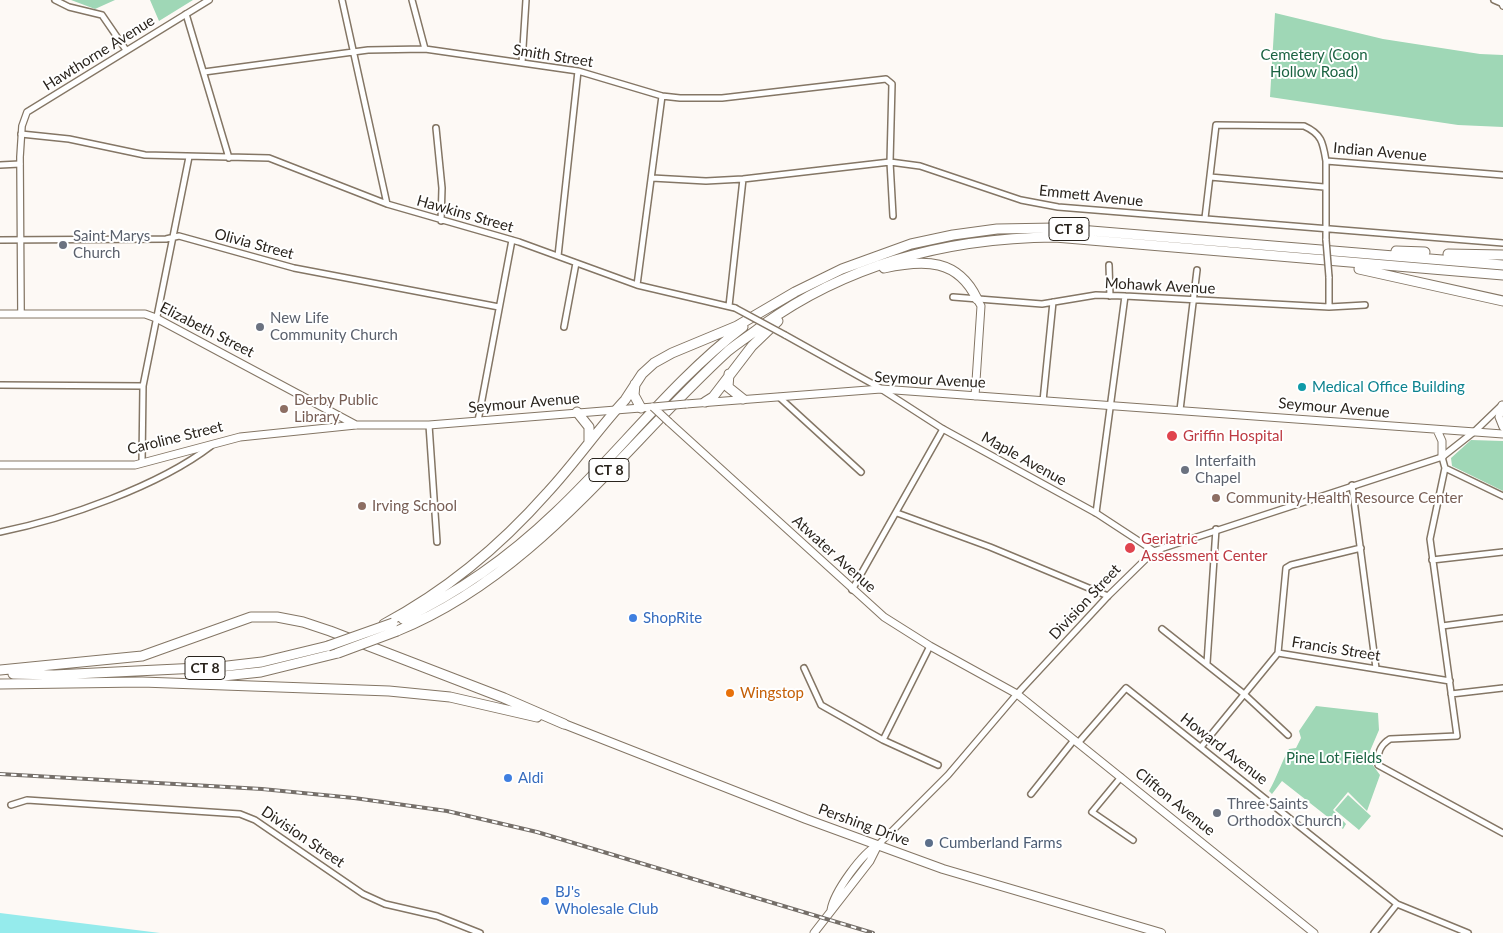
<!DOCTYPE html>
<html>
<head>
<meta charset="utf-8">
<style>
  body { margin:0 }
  canvas { display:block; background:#fdf9f5 }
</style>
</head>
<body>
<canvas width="1503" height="933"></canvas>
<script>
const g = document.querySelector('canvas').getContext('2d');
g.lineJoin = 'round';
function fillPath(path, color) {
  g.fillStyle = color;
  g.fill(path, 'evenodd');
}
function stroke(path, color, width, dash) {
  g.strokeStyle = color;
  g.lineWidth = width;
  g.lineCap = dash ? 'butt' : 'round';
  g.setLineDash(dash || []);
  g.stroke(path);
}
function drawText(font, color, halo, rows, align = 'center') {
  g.font = font + ' Lato,sans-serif';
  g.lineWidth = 4;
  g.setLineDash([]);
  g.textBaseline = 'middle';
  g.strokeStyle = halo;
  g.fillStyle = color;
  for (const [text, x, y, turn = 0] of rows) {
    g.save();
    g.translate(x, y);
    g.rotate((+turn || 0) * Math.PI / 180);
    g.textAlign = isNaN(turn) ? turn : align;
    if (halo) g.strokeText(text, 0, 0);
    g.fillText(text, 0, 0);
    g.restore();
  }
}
const green = new Path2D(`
  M71,0H115L95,9Z
  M150,0H193L159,21Z
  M1275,13L1383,39L1480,54L1503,55V127L1458,125L1270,97Z
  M1471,440L1503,441V491L1452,466L1451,458Z
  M1316,706L1378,713L1379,730L1370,751L1372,764L1380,775L1367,811L1348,792L1333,810L1346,824L1343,829L1282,781L1272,794L1269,791C1277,777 1281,763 1289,749L1296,748L1301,738L1299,731Z
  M1348,795L1371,816L1359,830L1335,810Z`);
const water = new Path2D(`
  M0,913L160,933H0Z`);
const minor = new Path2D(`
  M55,0L69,7L102,15L126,50
  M342,0L387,204
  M412,0L425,49
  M1494,0L1501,3
  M186,14L229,158
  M522,63L526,0
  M204,72L368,50L425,49L578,71L662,96L680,98H722L886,79L892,84L890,162L893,216
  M436,128L442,188L441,221
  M21,134L69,139L145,155L269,158L387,204L519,242L637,285L735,308
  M0,165L20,164
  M1210,177L1324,187
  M652,178L706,181L743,179L890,162L920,166L1021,200L1058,207L1503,243
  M1205,218L1216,125L1304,126C1322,134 1323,143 1326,161L1503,175
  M0,240L166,239L179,236L294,268L499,307
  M1326,240V161
  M558,256L578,71
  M1109,265L1110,296
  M637,285L662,96
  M953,297L1042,304L1096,295L1125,296L1329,307L1365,305
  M729,306L743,179
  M1329,307V277
  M564,327L576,263
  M785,335L880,388
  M0,385L143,386
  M779,397L861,472
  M1043,401L1053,302
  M1180,410L1197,270
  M478,421L512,240
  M429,425L437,542
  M1442,457L1445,468L1503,496
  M142,463L143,386L189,157
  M1445,468L1430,539L1457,736L1390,739C1380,745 1377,753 1378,765L1503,833
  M1352,485L1376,668
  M897,513L990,547L1108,596
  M1096,513L1125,296
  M0,532C65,519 159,486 211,446
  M1432,560L1503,552
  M852,590L943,429
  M1442,626L1503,618
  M1162,629L1244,694L1288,735
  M1278,653L1450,681
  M1278,653L1286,568L1291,565L1361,548
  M1207,663L1216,529
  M804,668L821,705L883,740L938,765
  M1451,694L1503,688
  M883,740L930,646
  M1078,743L1126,688L1397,904L1468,933
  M1201,747L1278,653
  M1121,777L1092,812L1133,840
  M1031,794L1074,740
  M11,805L27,800L240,814L255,820L363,894L385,904L437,916L480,933
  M1374,933L1397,904`);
const tertiary = new Path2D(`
  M1501,0L1503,6
  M21,314L20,157L22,126L27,112L209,0
  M881,389L943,429L1096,513L1154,551
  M878,845L948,775L1017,694L1108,596L1154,551L1442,457L1475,431L1502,405`);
const secondary = new Path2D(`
  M0,314H145L156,318L356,425
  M975,396L981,306L977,299
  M686,404L881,389L1503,434
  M1502,405L1499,417L1503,427
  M669,422L884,617L930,646L1017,694L1314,933
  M1437,430L1442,441V457
  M0,465H135L240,437L356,425H429L653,407
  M831,910C834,892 862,853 878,845
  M814,933L870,861L878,845`);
const primary = new Path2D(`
  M564,724L806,819L943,869L1161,933`);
const motorway = new Path2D(`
  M1396,251L1425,252
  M1448,254L1503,255
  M884,268C925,259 958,259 977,299
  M1359,269L1503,301
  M729,374L728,387L743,399
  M635,384L634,395L641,408
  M705,402L713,397L752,346L778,321
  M577,412L589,427V442
  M403,619C460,592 509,557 555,513C619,453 673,380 743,327
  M384,624C446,591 501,545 547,493C575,463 598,429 625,400L642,374L654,363L672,353L737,326L795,292L842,269L911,244L953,235L997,229L1055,228L1503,265
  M397,631C535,575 621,449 728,351C739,342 752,334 763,325C849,263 950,238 1055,237L1503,275
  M0,670L142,656L251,617H277L303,622L330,631L504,698L564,724
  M13,674L54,675L219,667L262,662L328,646
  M195,679L261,672L338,653
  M0,684L142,682L389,691L450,697L537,717`);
const rail = new Path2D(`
  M0,774L262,789L354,798L447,811L537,832L873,933`);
const minorBridge = new Path2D(`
  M1326,240L1329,277
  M735,308L785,335`);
const secondaryBridge = new Path2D(`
  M653,407L686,404
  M653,407L669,422`);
const motorwayBridge = new Path2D(`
  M328,646L393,623
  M338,653L397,631`);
const markers = [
  [63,245,5,"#6b7280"],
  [260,327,5,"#6b7280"],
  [1302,387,5,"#0f9aa8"],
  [284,409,5,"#8d6e63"],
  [1172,436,6,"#e0444e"],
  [1185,470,5,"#6b7280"],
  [1216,498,5,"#8d6e63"],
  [362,506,5,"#8d6e63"],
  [1130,548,6,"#e0444e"],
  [633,618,5,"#3f7fe0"],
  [730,693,5,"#e8710a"],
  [508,778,5,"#3f7fe0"],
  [1217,813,5,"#6b7280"],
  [929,843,5,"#5c6f8a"],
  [545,901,5,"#3f7fe0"]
];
const shields = [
  [1069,229,40],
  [609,470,40],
  [205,668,40]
];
const shieldNames = [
  ["CT 8",1069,229],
  ["CT 8",609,470],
  ["CT 8",205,668]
];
const streetNames = [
  ["Hawthorne Avenue",99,53,-32],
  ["Smith Street",553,56,9],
  ["Indian Avenue",1380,152,5],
  ["Emmett Avenue",1091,196,6],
  ["Hawkins Street",465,214,16],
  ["Olivia Street",254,244,15],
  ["Mohawk Avenue",1160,286,3],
  ["Elizabeth Street",207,330,27],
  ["Seymour Avenue",930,380,3],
  ["Seymour Avenue",524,403,-5],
  ["Seymour Avenue",1334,408,5],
  ["Caroline Street",175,438,-14],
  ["Maple Avenue",1024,459,29],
  ["Atwater Avenue",834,554,42],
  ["Division Street",1085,602,-47],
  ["Francis Street",1336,649,9],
  ["Howard Avenue",1224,749,38],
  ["Clifton Avenue",1175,802,39],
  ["Pershing Drive",864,825,20],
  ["Division Street",303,837,34]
];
const parkNames = [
  ["Cemetery (Coon",1314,55],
  ["Hollow Road)",1314,72],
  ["Pine Lot Fields",1334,758]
];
const worshipNames = [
  ["Saint Marys",73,236],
  ["Church",73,253],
  ["New Life",270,318],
  ["Community Church",270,335],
  ["Interfaith",1195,461],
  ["Chapel",1195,478],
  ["Three Saints",1227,804],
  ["Orthodox Church",1227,821]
];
const cultureNames = [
  ["Medical Office Building",1312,387]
];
const educationNames = [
  ["Derby Public",294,400],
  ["Library",294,417],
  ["Community Health Resource Center",1226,498],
  ["Irving School",372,506]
];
const healthNames = [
  ["Griffin Hospital",1183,436],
  ["Geriatric",1141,539],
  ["Assessment Center",1141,556]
];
const shopNames = [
  ["ShopRite",643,618],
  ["Aldi",518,778],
  ["BJ's",555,892],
  ["Wholesale Club",555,909]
];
const foodNames = [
  ["Wingstop",740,693]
];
const serviceNames = [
  ["Cumberland Farms",939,843]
];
fillPath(green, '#9fd7b6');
fillPath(water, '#95ebec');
stroke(minor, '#847665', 8);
stroke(tertiary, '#847665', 8);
stroke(secondary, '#847665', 9);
stroke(primary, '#847665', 10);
stroke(motorway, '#847665', 11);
stroke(minor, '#fff', 5);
stroke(tertiary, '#fff', 5.5);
stroke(secondary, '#fff', 7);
stroke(primary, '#fff', 8);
stroke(motorway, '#fff', 9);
stroke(rail, '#756f69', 4);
stroke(rail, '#fff', 2, [5.5]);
stroke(minorBridge, '#847665', 8, []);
stroke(secondaryBridge, '#847665', 9, []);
stroke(motorwayBridge, '#847665', 11, []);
stroke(minorBridge, '#fff', 5);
stroke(secondaryBridge, '#fff', 7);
stroke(motorwayBridge, '#fff', 9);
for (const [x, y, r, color] of markers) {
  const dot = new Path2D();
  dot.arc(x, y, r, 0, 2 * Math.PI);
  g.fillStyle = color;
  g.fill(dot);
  stroke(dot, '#fff', 2);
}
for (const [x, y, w] of shields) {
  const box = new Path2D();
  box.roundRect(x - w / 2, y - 11.5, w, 23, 4);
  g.fillStyle = '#fff';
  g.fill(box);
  stroke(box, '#2a241d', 1);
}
drawText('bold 14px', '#2a241d', null, shieldNames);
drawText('15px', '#2a241d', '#fff', streetNames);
drawText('15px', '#1b6342', '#fff', parkNames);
drawText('15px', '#5b616d', '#fff', worshipNames, 'left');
drawText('15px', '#0d838f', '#fff', cultureNames, 'left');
drawText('15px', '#785e54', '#fff', educationNames, 'left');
drawText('15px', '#be3a42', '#fff', healthNames, 'left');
drawText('15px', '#366cbe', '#fff', shopNames, 'left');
drawText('15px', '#c56008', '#fff', foodNames, 'left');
drawText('15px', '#4e5e75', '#fff', serviceNames, 'left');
</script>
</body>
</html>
